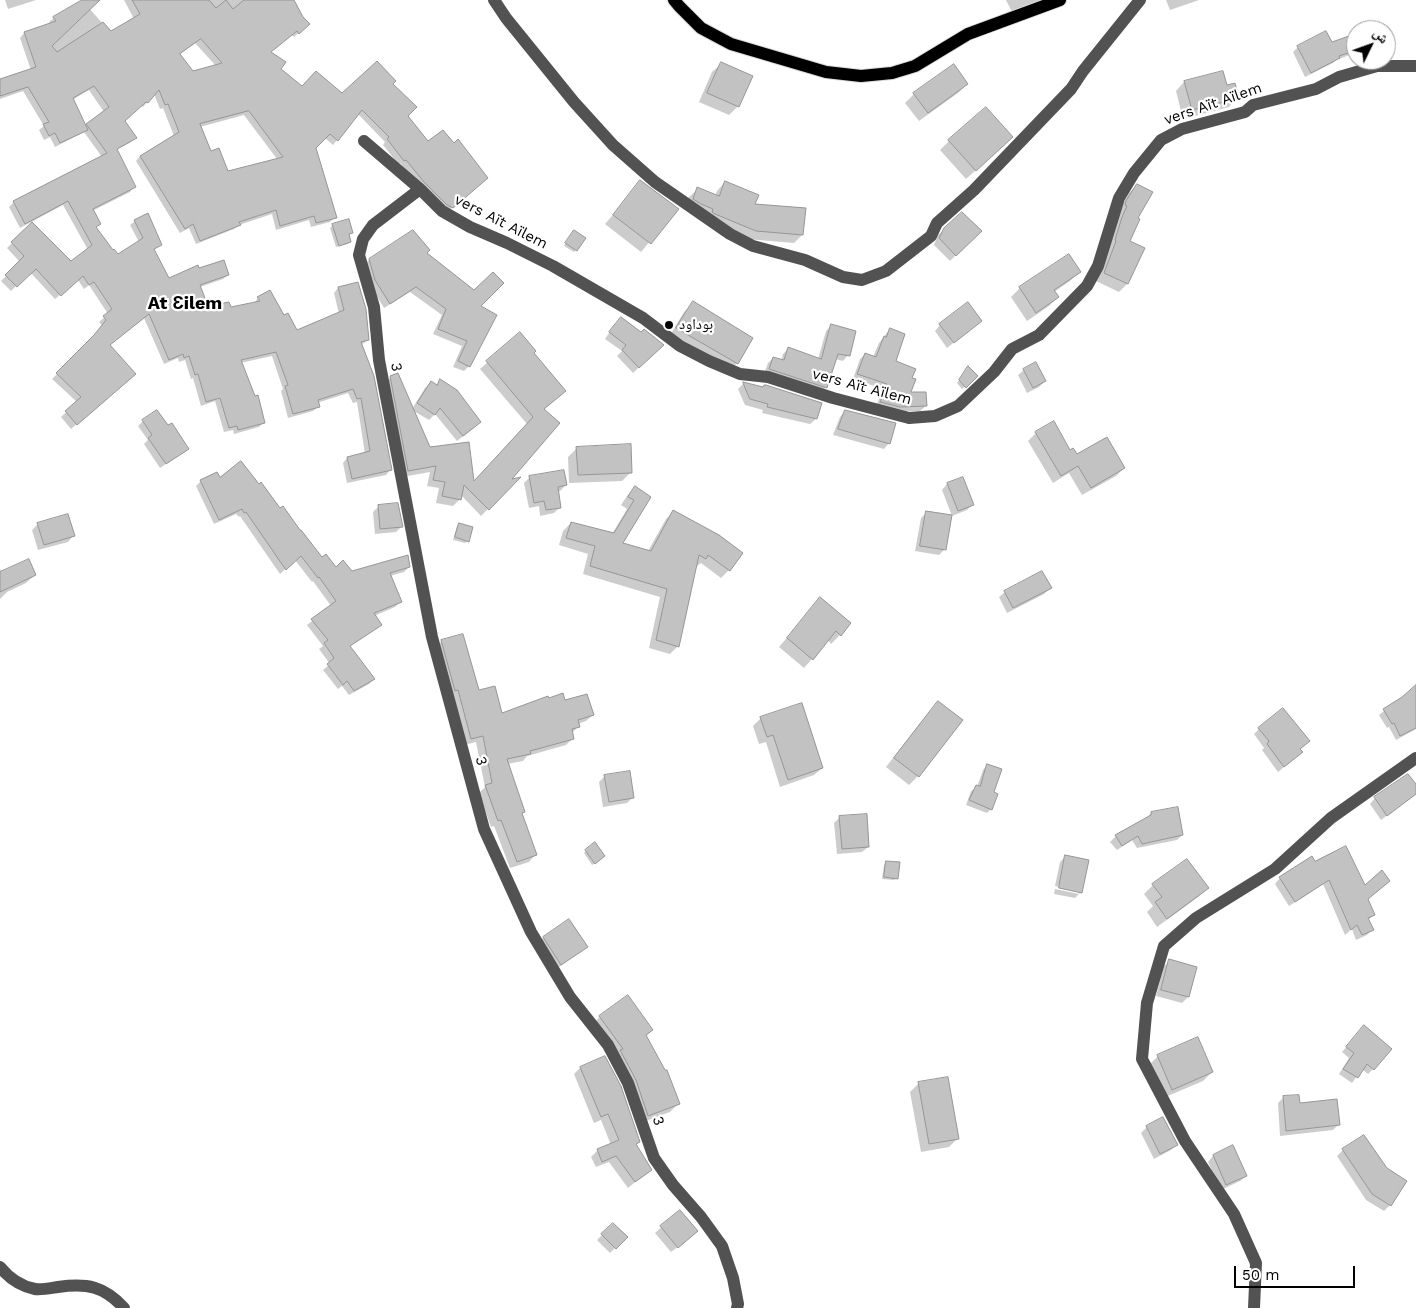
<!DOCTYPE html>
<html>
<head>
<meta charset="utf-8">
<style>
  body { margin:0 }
  #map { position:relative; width:1416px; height:1308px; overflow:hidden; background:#fff; font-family:"Work Sans","Noto Naskh Arabic",sans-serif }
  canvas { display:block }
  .north { position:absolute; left:1346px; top:20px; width:50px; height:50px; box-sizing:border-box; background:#fff; border:1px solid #999; border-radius:50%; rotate:48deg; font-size:14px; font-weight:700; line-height:20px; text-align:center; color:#000 }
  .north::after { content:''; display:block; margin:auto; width:18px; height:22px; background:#000; clip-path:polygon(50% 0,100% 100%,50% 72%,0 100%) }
  .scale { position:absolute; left:1234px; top:1266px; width:121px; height:22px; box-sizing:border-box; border:2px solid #000; border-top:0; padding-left:6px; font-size:15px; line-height:18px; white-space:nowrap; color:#000; -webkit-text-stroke:4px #fff; paint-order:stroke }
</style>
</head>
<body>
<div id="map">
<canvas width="1416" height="1308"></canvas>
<div class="north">ش</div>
<div class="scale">50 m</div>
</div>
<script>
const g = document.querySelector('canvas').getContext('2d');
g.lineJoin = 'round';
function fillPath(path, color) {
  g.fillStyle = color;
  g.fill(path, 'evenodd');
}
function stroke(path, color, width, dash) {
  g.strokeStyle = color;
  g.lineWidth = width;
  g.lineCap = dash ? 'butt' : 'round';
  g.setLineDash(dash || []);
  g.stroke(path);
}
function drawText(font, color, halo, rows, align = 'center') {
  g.font = font + ' "Work Sans","Noto Naskh Arabic",sans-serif';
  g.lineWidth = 4.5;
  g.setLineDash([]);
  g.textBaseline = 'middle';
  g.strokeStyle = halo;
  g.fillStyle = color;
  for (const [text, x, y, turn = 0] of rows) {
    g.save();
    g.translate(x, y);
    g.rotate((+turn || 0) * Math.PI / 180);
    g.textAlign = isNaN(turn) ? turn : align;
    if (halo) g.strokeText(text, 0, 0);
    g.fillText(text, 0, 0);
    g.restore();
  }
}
const shadow = new Path2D(`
  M5,0H36L8,9Z
  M85,0H98L89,8L111,33L134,19L124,0H292L303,29L294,37L291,34L270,52L279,69L302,88L342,95L392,84L407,116L428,143L482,182L447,212L419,186L400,163L399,165L383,145L385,142L358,114L333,145L325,138L315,148L335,217L330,222L311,227L309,220L276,230L272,214L239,225L234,229L196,244L189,228L180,233L136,161L140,156L174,136L163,108L160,109L154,94L143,107L141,106L124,121L135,138L131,142L116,150L134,187L130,192L92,211L95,228L117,256L139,242L130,225L135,221L160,245L154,250L168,280L199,269L228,275L223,279L200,287L207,308L230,309L254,303L258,298L283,317L297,332L339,314L334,293L338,288L357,283L368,340L361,345L390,470L386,475L347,483L343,463L347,458L365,454L357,402L353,403L348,393L317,403L318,407L313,411L288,418L281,391L283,389L272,356L240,363L264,422L259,427L234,434L233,430L224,432L215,401L201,406L193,378L191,379L185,360L179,362L178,358L164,364L144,318L108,345L129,378L71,429L61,417L77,402L52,379L90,341L102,325L99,322L108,314L89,285L84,289L78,280L55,299L30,272L11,291L1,281L20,262L7,248L32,223L70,263L88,250L63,205L20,228L9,207L14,202L102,157L84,132L55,147L50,137L44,140L39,130L44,126L23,91L0,99V80L31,70L20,38L24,33L50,24L49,22L54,18ZM195,43L216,66L193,72L179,54ZM89,90L104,112L85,127L72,100ZM244,115L277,159L228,172L211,153L200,127Z
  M1006,0H1049L1013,14Z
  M1166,0H1199L1170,10Z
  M1331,44L1353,51L1347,56L1336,60L1333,63L1305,77L1293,52L1298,47Z
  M721,64L738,106L729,115L699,102L712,72Z
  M1184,82L1226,86L1237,98L1229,107L1183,119L1176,91Z
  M967,84L958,93L919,121L905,103L914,94Z
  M949,141L1003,146L966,179L940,150Z
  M641,182L677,209L641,252L605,224Z
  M725,182L753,205L802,235L794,243L747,239L685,207L689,197L698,189L715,196L717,191Z
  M1137,185L1136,219L1129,241L1127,284L1119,292L1096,281L1119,211L1129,193Z
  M333,225L351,232L348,235L350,242L347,244L336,247L330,228Z
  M945,229L980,231L950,261L934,245L938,235Z
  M572,234L576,250L574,252L564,246Z
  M425,254L475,292L479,306L469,366L464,371L453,367L462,346L433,334L442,315L410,292L384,308L370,285L364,265L369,260Z
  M1079,272L1070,281L1054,292L1058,297L1049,306L1027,321L1011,297L1020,288Z
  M693,303L752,339L737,363L728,372L669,337L684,312Z
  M981,321L947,348L935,331L940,325Z
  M615,324L641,333L662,345L633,373L617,356L622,351L605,339Z
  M831,326L848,355L843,361L835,359L826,387L821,392L764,374L768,363L773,358L781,361L783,354L789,348L818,359L826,331Z
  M890,329L895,362L911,379L909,394L926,406L920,411H895L876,407L883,389L853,379L860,359L865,354L873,357L879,343Z
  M520,334L558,397L543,410L508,480L517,479L481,516L461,495L460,499L453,506L436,503L439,488L427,486L430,472L402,477L384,384L391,377L412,409L425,388L431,383L436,386L440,381L474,428L457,441L435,414L429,420L412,410L429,449L473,483L527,424L480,369Z
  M968,367L976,376L962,389L957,383Z
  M1024,370L1045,381L1039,387L1027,393L1018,375Z
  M743,384L762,388L816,419L810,424L762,413L763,410L745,405L738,389Z
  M845,411L889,443L884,449L833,435L840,417Z
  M143,421L168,427L188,449L160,468L144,444L148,440L138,426Z
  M1036,433L1076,456L1124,468L1116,476L1082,495L1069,473L1053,483L1028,441Z
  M577,448L631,472L622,481L569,483L568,457Z
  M530,477L566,485L560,491H557L560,507L554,513L540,516L539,506L529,508L524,483Z
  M219,479L280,510L322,559L335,568L352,572L409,567L404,572L390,576L400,602L395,607L374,616L380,625L349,647L374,679L369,684L349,695L342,686L338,689L323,670L330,664L319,649L323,646L307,625L331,606L313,581L312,582L295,560L280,574L240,516L239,517L236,514L214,524L196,486L201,481Z
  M947,484L972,505L967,510L952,516L942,490Z
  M635,488L649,497L621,544L648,551L666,519L673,512L729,570L721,578L701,563L697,566L696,565L678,646L670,654L649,648L660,597L583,574L588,554L559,545L563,531L571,523L612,534L627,509L621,505L627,496Z
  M379,506L401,527L396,532L375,534L373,512Z
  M927,512L944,550L939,555L915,551L921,518Z
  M38,524L73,536L68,542L38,550L32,530Z
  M459,524L468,541L465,543L453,540L457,526Z
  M0,569L2,573L35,575L26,583L7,592L0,599Z
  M1050,588L1044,594L1007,613L999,597L1005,592Z
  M820,599L840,635L831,644L828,640L804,668L779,647Z
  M442,641L478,692L501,714L548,699L565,702L593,715L586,721L578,724L579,726L572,733L573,738L566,745L527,756L523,761L507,764L524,812L521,815L535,855L529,862L510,868L494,826L491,827L479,793L485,787L476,742L464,745L435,648Z
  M1416,686V729L1396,740L1389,727L1387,728L1379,715Z
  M938,703L961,721L918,776L909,785L886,767L929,712Z
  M761,718L822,768L814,775L780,787L766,742L759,744L753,726Z
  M1259,729L1299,749L1302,752L1278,772L1262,750L1264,748L1254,734Z
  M987,765L993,793L991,809L987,813L966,805L971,791L977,787L983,770Z
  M605,776L633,797L627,803L603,807L599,782Z
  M1416,786V793L1413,796L1381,820L1370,804L1375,798Z
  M1151,813L1182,835L1177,840L1137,848L1132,840L1117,850L1110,842L1116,836L1146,819Z
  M840,817L868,847L862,852L837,854L834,823Z
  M586,851L601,859L592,865L584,853Z
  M1065,857L1081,892L1075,898L1054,894L1055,889L1079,894V891L1055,886L1060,862Z
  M1187,860L1207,888L1198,897L1157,927L1147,912L1153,906L1144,894L1153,885Z
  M886,862L897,878L894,880L882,879L884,865Z
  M1315,862L1367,899L1374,915L1368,920L1372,930L1367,935L1356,940L1352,929L1345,935L1323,884L1289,906L1275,884L1280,878Z
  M544,937L586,947L555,970L538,943Z
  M1170,961L1195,968L1188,997L1182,1003L1156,996L1164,966Z
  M628,997L652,1030L645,1037L678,1104L670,1112L640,1123L628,1089L591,1025L600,1017Z
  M1359,1032L1373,1069L1368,1074L1362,1069L1352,1083L1339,1074L1349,1058L1342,1052Z
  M1158,1056L1212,1072L1203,1081L1163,1098L1149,1065Z
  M580,1068L639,1142L635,1145L651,1169L628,1188L609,1162L596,1167L591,1157L598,1150L611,1145L601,1120L594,1123L574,1074Z
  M919,1083L958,1138L949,1147L921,1152L910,1092Z
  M1284,1097L1299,1105L1338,1125L1333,1130L1280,1136L1278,1103Z
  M1163,1119L1176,1145L1171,1150L1154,1159L1141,1133L1147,1127Z
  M1233,1147L1246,1176L1240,1181L1221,1190L1208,1162L1213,1156Z
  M1343,1150L1386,1169L1405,1182L1390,1205L1384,1211L1366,1200L1337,1156Z
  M680,1211L691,1237L671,1252L655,1233Z
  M613,1224L626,1237L610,1253L597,1240Z`);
const building = new Path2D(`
  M82,0H100L52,46L57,52L103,22L111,31L140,14L132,0H209L216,8L226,0L233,9L244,0H294L303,17L310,24L299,34L297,31L271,52L286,62L281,69L302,86L316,71L342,93L377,61L396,81L393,84L417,107L408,116L428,141L443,130L454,143L458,139L488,178L453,208L447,205L424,182L406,160L404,161L387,139L389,137L362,110L338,141L330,134L316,148L337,218L316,223L314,216L280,226L276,210L239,222L241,225L200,241L193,224L185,229L140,156L179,132L168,104L165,105L159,90L148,103L146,102L125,121L137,138L117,149L136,187L93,209L101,224L96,227L113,250L114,249L118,254L143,238L134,220L148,213L162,245L154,249L169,278L198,265L199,268L224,260L229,275L200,285L208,306L229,302L231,307L260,301L257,297L270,290L284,315L288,313L297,330L344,310L338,287L358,282L366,309L369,340L361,342L374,376L392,470L352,479L347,457L370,451L361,398L357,399L353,389L318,400L320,407L293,414L285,386L288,385L276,352L241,360L255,396L258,395L265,423L238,430L237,426L229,428L220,398L206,402L198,374L195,375L189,356L184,358L183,354L169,360L149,314L110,345L136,374L77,425L65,411L81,397L56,373L94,335L106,320L103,316L112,309L94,282L89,285L83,276L61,296L36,269L17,287L5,275L24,256L11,242L32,222L71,261L92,245L68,201L25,224L13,201L107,153L86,124L109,107L94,86L73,98L88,130L60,143L55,133L49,136L43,124L49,122L28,87L0,96V79L36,67L24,32L56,21L53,17ZM201,39L222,63L193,71L180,54ZM249,111L283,157L228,171L219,148L211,151L200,124Z
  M1326,31L1332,42L1349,36L1354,51L1339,56L1340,58L1311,73L1297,46Z
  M721,62L753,76L739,107L707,93Z
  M954,64L968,84L928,113L913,93Z
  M1223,71L1227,85L1235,83L1239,98L1192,110L1184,81Z
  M986,107L1013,137L976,171L948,140Z
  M640,180L679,209L651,244L613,215Z
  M725,181L759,195L755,204L806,208L803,235L756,231L715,214L712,212L713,209L701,204L693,199L697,187L719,196Z
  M1137,184L1153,192L1138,218L1140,219L1130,241L1145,248L1128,284L1104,273L1116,241L1115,240L1122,217L1127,206L1125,205L1126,201Z
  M962,212L982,231L956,256L939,238L944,228Z
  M349,219L353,233L349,234L351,242L339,246L332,224Z
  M413,230L430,250L427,253L474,290L493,272L504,283L481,306L497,315L470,367L458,361L467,341L438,329L446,309L416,287L390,304L375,280L369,259Z
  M574,230L586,238L577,251L565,243Z
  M1069,254L1081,272L1054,290L1059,297L1036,313L1019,287Z
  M693,301L753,338L738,364L676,328Z
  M968,302L982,321L954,343L939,324Z
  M621,317L641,332L644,329L664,345L639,368L622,350L626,345L609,332Z
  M831,324L856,331L850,356L838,354L827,388L769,369L773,357L784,360L788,347L821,359Z
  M890,328L905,334L896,361L916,369L912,378L916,379L911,392H926L927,406L900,407L880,402L887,384L857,374L865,353L876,357L884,336L886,337Z
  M520,332L536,351L534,353L566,391L544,409L560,423L512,479L521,477L489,510L464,485L461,500L442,496L445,482L433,480L436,466L408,471L390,376L398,373L430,447L469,442L474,481L533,417L486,361Z
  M1036,362L1046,381L1033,388L1023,369Z
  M968,366L978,376L966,388L959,380Z
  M440,379L457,390L481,422L463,436L440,408L435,415L417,403L431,381L437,385Z
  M743,382L763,387L764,385H766L822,403L817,419L767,407L768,404L750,399Z
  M157,410L168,425L172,423L189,449L166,464L148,438L152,435L142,420Z
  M845,410L896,423L890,444L838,429Z
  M1054,421L1070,450L1073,448L1077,454L1107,437L1125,468L1091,488L1078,466L1061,476L1035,432Z
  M631,444L632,473L578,475L576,447Z
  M241,461L259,484L261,482L280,508L283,506L300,530H301L322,557L326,554L336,567L343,560L352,571L408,555L410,567L390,573L402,602L374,613L382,625L350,646L375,679L354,691L347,681L343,685L327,664L334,658L324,643L328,640L311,619L336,601L319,577L318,578L301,556L286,570L246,512L244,513L242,509L219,520L200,480L217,472L220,477Z
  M564,470L567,485L558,487L561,508L546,510L544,501L534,503L529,476Z
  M963,477L974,505L958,511L947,483Z
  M635,486L651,497L623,543L651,551L673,510L719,535L743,553L730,571L708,555L706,559L699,555L679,647L656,640L667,589L590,566L595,546L566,538L571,522L614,533L634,500L628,497Z
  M398,503L403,527L380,529L378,505Z
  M926,511L952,515L946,550L920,546Z
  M68,514L75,536L44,545L37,523Z
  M459,523L473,527L469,542L455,537Z
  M29,559L36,575L0,592V572Z
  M1042,571L1052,588L1013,608L1004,591Z
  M820,597L851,623L841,636L836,631L813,660L787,638Z
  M463,634L479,690L495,686L502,713L548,696L549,698L563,693L565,700L587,694L594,715L578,720L580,727L572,729L574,739L530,751L531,754L507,759L525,812L522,813L537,855L517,862L501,820L498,821L485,785L492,783L483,736L471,739L458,690L455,691L441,640Z
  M1416,685V728L1400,736L1394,723L1392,724L1383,709L1402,697Z
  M938,701L963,720L919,777L894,758Z
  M802,703L823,768L788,780L773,735L767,737L760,717Z
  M1283,708L1310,741L1300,749L1303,752L1284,767L1267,744L1269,741L1258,728Z
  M987,764L1002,769L994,792L998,794L992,810L969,800L976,785L980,786Z
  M630,771L634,798L609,802L604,775Z
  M1408,774L1416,784V794L1387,816L1374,797Z
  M1178,807L1183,835L1142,844L1138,836L1122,846L1115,835L1151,815V812Z
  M867,814L869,847L842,849L839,816Z
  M595,842L605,856L595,864L585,850Z
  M1346,846L1365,885L1382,870L1390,881L1368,899L1375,915L1368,918L1374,930L1362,935L1357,925L1351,930L1329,880L1295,902L1279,877L1312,856L1315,861Z
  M1065,855L1089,860L1082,893L1059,888Z
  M1187,859L1209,888L1167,919L1155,902L1162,897L1152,884Z
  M886,861L900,862L898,879L884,877Z
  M569,919L588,947L561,965L543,937Z
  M1169,959L1197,967L1189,997L1161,990Z
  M628,995L653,1030L646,1035L665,1070H667L680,1104L648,1116L636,1080L620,1050L623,1049L599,1016Z
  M1364,1025L1392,1049L1374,1070L1367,1064L1358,1078L1343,1069L1354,1053L1346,1047Z
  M1198,1037L1213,1072L1172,1090L1157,1055Z
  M605,1056L621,1086L640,1142L636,1144L652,1170L635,1182L616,1156L602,1162L597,1149L619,1140L608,1114L601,1117L580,1067Z
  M948,1077L959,1139L929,1144L918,1082Z
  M1299,1095L1300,1103L1337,1099L1340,1125L1286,1131L1283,1096Z
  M1163,1117L1178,1145L1160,1154L1146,1126Z
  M1364,1135L1387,1168L1407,1181L1391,1206L1372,1194L1342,1149Z
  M1233,1145L1247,1176L1226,1185L1213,1155Z
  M680,1210L698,1231L678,1248L660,1226Z
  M613,1223L628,1237L616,1249L601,1234Z`);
const minor = new Path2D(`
  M494,0L506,18L574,102L613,145L655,182L730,234L753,246L805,260L843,277L862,280L886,271L931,236L937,223L974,190L1071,89L1083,71L1140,0
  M364,141L420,189L442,211L470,227L507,243L553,266L643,318L680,346L709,361L740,374L768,377L833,398L909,418L935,416L958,406L994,372L1012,349L1039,335L1087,286L1098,266L1119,198L1134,173L1161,140L1182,129L1245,112L1253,105L1316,89L1339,77L1377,66H1416
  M420,189L373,225L363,239L359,255L374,307L379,360L432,637L484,829L531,932L570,997L608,1045L628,1083L654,1158L673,1185L701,1217L722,1246L733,1278L738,1304L737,1308
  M0,1267C9,1278 19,1286 35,1289C41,1290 51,1288 58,1287C87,1283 104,1286 124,1308
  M1254,1308L1256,1263L1234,1214L1185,1141L1142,1059L1147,1003L1164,946L1196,918L1275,869L1331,818L1416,758`);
const major = new Path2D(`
  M674,0L679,6L701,28L731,44L826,72L861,76L892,73L915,66L968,34L1060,0`);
const markers = [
  [669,325,5,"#000"]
];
const streetNames = [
  ["vers Aït Aïlem",1213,104,-19],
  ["vers Aït Aïlem",501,222,27],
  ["3",396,367,80],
  ["vers Aït Aïlem",862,387,15],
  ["3",481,761,74],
  ["3",658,1121,71]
];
const poiNames = [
  ["بوداود",679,325]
];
const quarterNames = [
  ["At Ɛilem",185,304]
];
fillPath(shadow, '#0003');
fillPath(building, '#c2c2c2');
stroke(building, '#969696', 1);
stroke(major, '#dbdbdb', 14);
stroke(minor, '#525252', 12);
stroke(major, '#000', 12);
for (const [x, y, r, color] of markers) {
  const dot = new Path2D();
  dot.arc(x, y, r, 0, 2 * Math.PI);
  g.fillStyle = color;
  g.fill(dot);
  stroke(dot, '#fff', 2);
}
drawText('15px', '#000', '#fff', streetNames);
drawText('15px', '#000', '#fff', poiNames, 'left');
drawText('bold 18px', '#000', '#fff', quarterNames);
</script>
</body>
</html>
